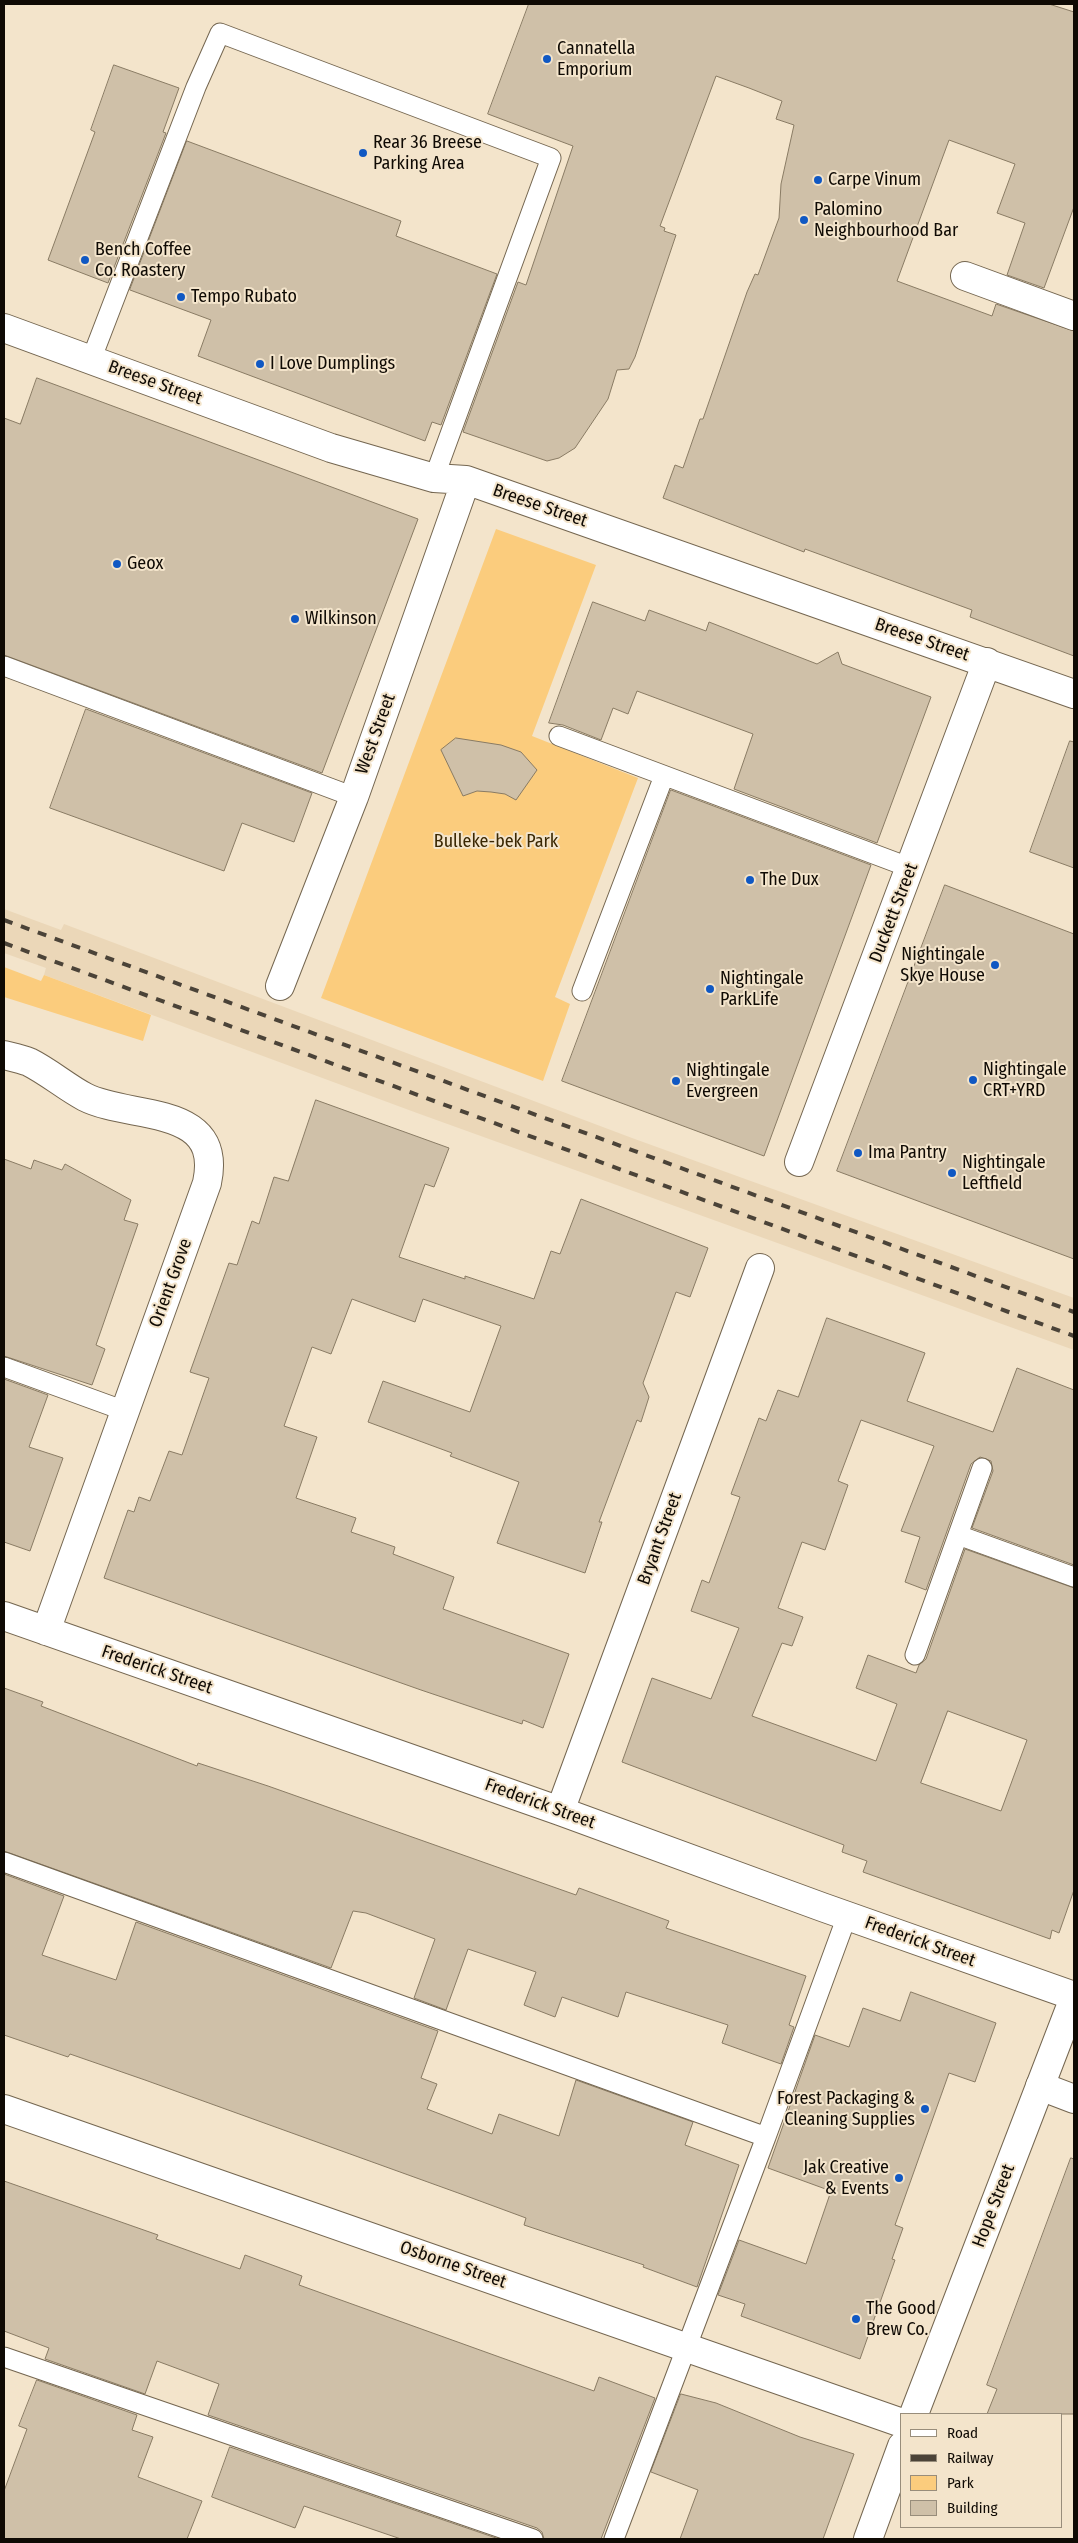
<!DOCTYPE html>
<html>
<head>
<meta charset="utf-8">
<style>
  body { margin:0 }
  #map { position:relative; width:1078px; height:2543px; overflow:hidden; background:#f3e4cb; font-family:"Fira Sans Condensed",sans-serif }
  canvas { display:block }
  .frame { position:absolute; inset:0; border:5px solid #0f0a04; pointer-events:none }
  .legend { position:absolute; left:900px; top:2413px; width:162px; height:115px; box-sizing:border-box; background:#f3e4cb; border:1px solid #988d7b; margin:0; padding:6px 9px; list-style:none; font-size:15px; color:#0f0a04 }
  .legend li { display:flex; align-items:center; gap:10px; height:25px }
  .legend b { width:25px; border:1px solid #988d7b }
</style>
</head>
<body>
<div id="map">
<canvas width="1078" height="2543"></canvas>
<div class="frame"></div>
<ul class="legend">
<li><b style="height:6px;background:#fff"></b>Road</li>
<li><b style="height:6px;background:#4b4338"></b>Railway</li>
<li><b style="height:14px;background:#fbcc7d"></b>Park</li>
<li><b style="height:14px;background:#cfc0a8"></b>Building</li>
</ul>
</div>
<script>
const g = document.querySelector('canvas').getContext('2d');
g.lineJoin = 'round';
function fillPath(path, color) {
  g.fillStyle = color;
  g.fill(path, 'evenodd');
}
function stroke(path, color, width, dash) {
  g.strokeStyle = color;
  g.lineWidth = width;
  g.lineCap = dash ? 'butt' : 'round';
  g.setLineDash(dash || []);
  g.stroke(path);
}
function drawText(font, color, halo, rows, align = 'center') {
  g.font = font + ' "Fira Sans Condensed",sans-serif';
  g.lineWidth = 4;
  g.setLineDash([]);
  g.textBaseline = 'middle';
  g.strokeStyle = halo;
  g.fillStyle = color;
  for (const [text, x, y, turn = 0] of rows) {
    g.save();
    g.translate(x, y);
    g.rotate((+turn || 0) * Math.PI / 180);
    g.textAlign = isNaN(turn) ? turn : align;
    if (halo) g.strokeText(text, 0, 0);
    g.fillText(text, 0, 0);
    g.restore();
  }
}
const built = new Path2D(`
  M4,909L61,930L64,924L632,1138L1074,1298V1350L417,1113L44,975L46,968L4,953Z`);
const green = new Path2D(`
  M496,529L596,565L532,736L638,778L555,997L570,1004L543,1081L321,998Z
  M4,967L41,981L44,975L151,1015L143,1041L4,997Z`);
const building = new Path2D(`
  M529,4H1049L1074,12V207L1044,288L1007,275L1025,223L997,213L1015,164L949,140L897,281L992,316L996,304L1074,331V656L970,617L972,610L805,549L804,552L663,498L675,465L683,468L700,419H703L747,292L755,274L758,275L779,218L781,184L794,125L776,119L782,101L749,88L716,76L660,226L665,228L664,231L676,235L635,357L629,369L617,370L608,399L575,448L559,458L547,461L463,432L518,282L526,285L573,146L488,114Z
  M114,65L179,88L163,132L166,133L108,283L48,260L95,132L91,130Z
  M187,141L401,221L396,236L497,274L441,425L432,422L425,441L198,356L211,320L130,290Z
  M37,378L418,519L322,773L4,655V418L20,424Z
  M593,602L645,621L649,610L706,631L709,622L817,664L838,652L842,664L931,697L877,843L734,789L753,734L637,691L628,714L613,708L601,740L563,725L549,723Z
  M86,709L312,793L294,842L242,823L224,871L50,808Z
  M456,738L501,745L521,752L537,770L516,800L505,794L491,792L477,791L463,796L441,750Z
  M1070,741L1074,742V868L1030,852Z
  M671,790L871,865L764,1156L562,1081Z
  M945,885L1074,934V1259L837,1171Z
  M316,1100L449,1148L434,1187L425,1184L399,1257L465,1279V1276L534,1299L551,1251L560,1254L581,1199L708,1248L690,1297L676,1292L643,1383L649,1397L641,1422L637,1420L599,1522H602L585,1573L497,1543L519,1482L450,1456L452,1453L368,1422L383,1381L470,1412L501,1326L423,1299L415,1322L352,1299L331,1354L312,1347L284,1426L317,1437L296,1498L356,1518L351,1532L395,1547L393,1554L454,1577L443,1609L569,1654L543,1728L523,1720L522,1724L421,1690L104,1578L128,1510L134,1512L139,1497L150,1501L169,1451L182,1455L209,1378L190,1372L229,1263L237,1265L252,1221L259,1224L274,1177L288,1181Z
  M4,1159L31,1169L34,1160L62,1170L65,1164L131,1200L124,1220L138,1224L96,1345L105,1349L92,1385L4,1356Z
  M827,1318L925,1353L907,1401L993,1432L1017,1368L1074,1390V1565L972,1528L993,1471L991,1461L980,1457L971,1464L926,1590L905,1582L920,1537L901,1531L934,1446L861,1420L838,1481L848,1485L825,1550L802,1542L778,1608L803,1617L792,1646L782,1643L752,1716L876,1761L897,1704L856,1688L868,1655L916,1673L919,1665L926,1659L965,1549L1074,1588V1890L1059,1933L1052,1930L1050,1939L863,1872L867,1861L842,1852L844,1845L622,1762L652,1678L711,1699L739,1628L691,1611L702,1580L709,1583L733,1517L740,1497L731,1494L759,1418L766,1421L778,1390L798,1397ZM948,1711L1027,1740L1001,1811L921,1783Z
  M4,1379L48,1395L29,1447L63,1458L30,1551L4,1542Z
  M4,1688L43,1702L41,1706L197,1766L198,1763L268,1786L576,1895L579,1888L669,1921L666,1928L806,1976L789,2025L794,2027L781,2064L722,2043L728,2025L626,1992L618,2017L562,1997L555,2017L524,2005L536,1972L468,1949L446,2010L414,1998L435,1939L366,1913L353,1911L331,1968L4,1851Z
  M4,1874L64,1896L42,1955L116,1980L136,1922L438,2031L421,2078L437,2084L427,2109L492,2134L499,2114L559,2136L576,2080L693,2122L685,2145L739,2165L697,2287L643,2267L644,2265L524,2225L526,2218L461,2194L145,2080L70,2054L68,2057L4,2035Z
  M911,1992L996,2023L975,2082L949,2073L895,2225L903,2228L892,2259L895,2260L860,2359L741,2316L745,2304L718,2295L739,2240L806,2264L831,2191L768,2168L815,2035L849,2047L863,2008L900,2021Z
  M1071,2158L1074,2159V2414H987L997,2389L987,2385Z
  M4,2181L158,2235L156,2239L240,2269L245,2255L302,2276L299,2285L594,2391L599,2377L655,2398L601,2539H544L542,2532L537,2528L208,2415L219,2384L157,2361L145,2394L45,2359L49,2348L4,2331Z
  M37,2380L137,2415L132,2430L153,2437L138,2477L202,2501L187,2539H4V2491L27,2429L19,2426Z
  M681,2394L716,2403L800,2437L854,2454L823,2539H680L698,2490L651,2472Z
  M230,2447L499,2539H401L304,2506L295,2528L212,2497Z`);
const service = new Path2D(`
  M91,360L196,87L220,33L551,158L434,478
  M4,666L354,797
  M559,736L911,868
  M582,991L664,776
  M4,1367L125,1411
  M958,1535L982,1468
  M915,1655L958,1535L1074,1577
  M4,1862L766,2137L847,1916
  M4,2357L533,2539
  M614,2539L766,2137`);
const minor = new Path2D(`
  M965,276L1074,316
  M4,328L331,448L434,478L466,480L1074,694
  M280,986L354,797L466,480
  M4,1055C12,1057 22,1059 29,1062C49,1072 66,1087 85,1097C130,1120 224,1103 207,1183L46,1631
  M799,1162L987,662
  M4,1616L560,1811L822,1907L1074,1996
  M560,1811L760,1268
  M1040,2086L1074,2099
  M4,2109L902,2423`);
const tertiary = new Path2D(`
  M914,2414L1074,1998
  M868,2539L902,2446`);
const rail = new Path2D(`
  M4,920L1074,1312
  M4,943L1074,1336`);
const markers = [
  [547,59,5,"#1058c3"],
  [363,153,5,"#1058c3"],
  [818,180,5,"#1058c3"],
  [804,220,5,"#1058c3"],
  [85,260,5,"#1058c3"],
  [181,297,5,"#1058c3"],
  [260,364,5,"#1058c3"],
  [117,564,5,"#1058c3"],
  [295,619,5,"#1058c3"],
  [750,880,5,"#1058c3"],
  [995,965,5,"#1058c3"],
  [710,989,5,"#1058c3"],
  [973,1080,5,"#1058c3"],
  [676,1081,5,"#1058c3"],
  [858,1153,5,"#1058c3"],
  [952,1173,5,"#1058c3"],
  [925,2109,5,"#1058c3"],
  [899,2178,5,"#1058c3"],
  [856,2319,5,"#1058c3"]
];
const poiNames = [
  ["Cannatella",557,49],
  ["Emporium",557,70],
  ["Rear 36 Breese",373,143],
  ["Parking Area",373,164],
  ["Carpe Vinum",828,180],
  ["Palomino",814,210],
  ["Neighbourhood Bar",814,231],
  ["Bench Coffee",95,250],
  ["Co. Roastery",95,271],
  ["Tempo Rubato",191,297],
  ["I Love Dumplings",270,364],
  ["Geox",127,564],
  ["Wilkinson",305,619],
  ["The Dux",760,880],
  ["Nightingale",985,955,"right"],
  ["Skye House",985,976,"right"],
  ["Nightingale",720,979],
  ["ParkLife",720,1000],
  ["Nightingale",983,1070],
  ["CRT+YRD",983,1091],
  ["Nightingale",686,1071],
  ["Evergreen",686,1092],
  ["Ima Pantry",868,1153],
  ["Nightingale",962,1163],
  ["Leftfield",962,1184],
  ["Forest Packaging &",915,2099,"right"],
  ["Cleaning Supplies",915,2120,"right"],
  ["Jak Creative",889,2168,"right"],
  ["& Events",889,2189,"right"],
  ["The Good",866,2309],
  ["Brew Co.",866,2330]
];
const streetNames = [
  ["Breese Street",155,383,20],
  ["Breese Street",540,506,19],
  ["Breese Street",922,640,19],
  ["West Street",376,734,-70],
  ["Duckett Street",894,913,-69],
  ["Orient Grove",171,1283,-70],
  ["Bryant Street",660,1539,-70],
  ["Frederick Street",157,1670,19],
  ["Frederick Street",540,1804,20],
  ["Frederick Street",920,1942,20],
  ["Hope Street",994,2206,-69],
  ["Osborne Street",453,2265,19]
];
const parkNames = [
  ["Bulleke-bek Park",496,842]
];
fillPath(built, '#ebd7b8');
fillPath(green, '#fbcc7d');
fillPath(building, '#cfc0a8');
stroke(building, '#897b64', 1);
stroke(service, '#746650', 21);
stroke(minor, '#746650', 30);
stroke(tertiary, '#746650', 30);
stroke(service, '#fff', 19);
stroke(minor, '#fff', 28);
stroke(tertiary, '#fff', 28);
stroke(rail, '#4b4338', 4, [9, 9]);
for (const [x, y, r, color] of markers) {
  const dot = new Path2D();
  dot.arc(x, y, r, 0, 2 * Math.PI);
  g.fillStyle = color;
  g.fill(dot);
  stroke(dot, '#f3e4cb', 2);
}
drawText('18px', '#0f0a04', '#f3e4cb', poiNames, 'left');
drawText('18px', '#0f0a04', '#f3e4cb', streetNames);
drawText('18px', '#3a2702', '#f3e4cb', parkNames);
</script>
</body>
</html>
